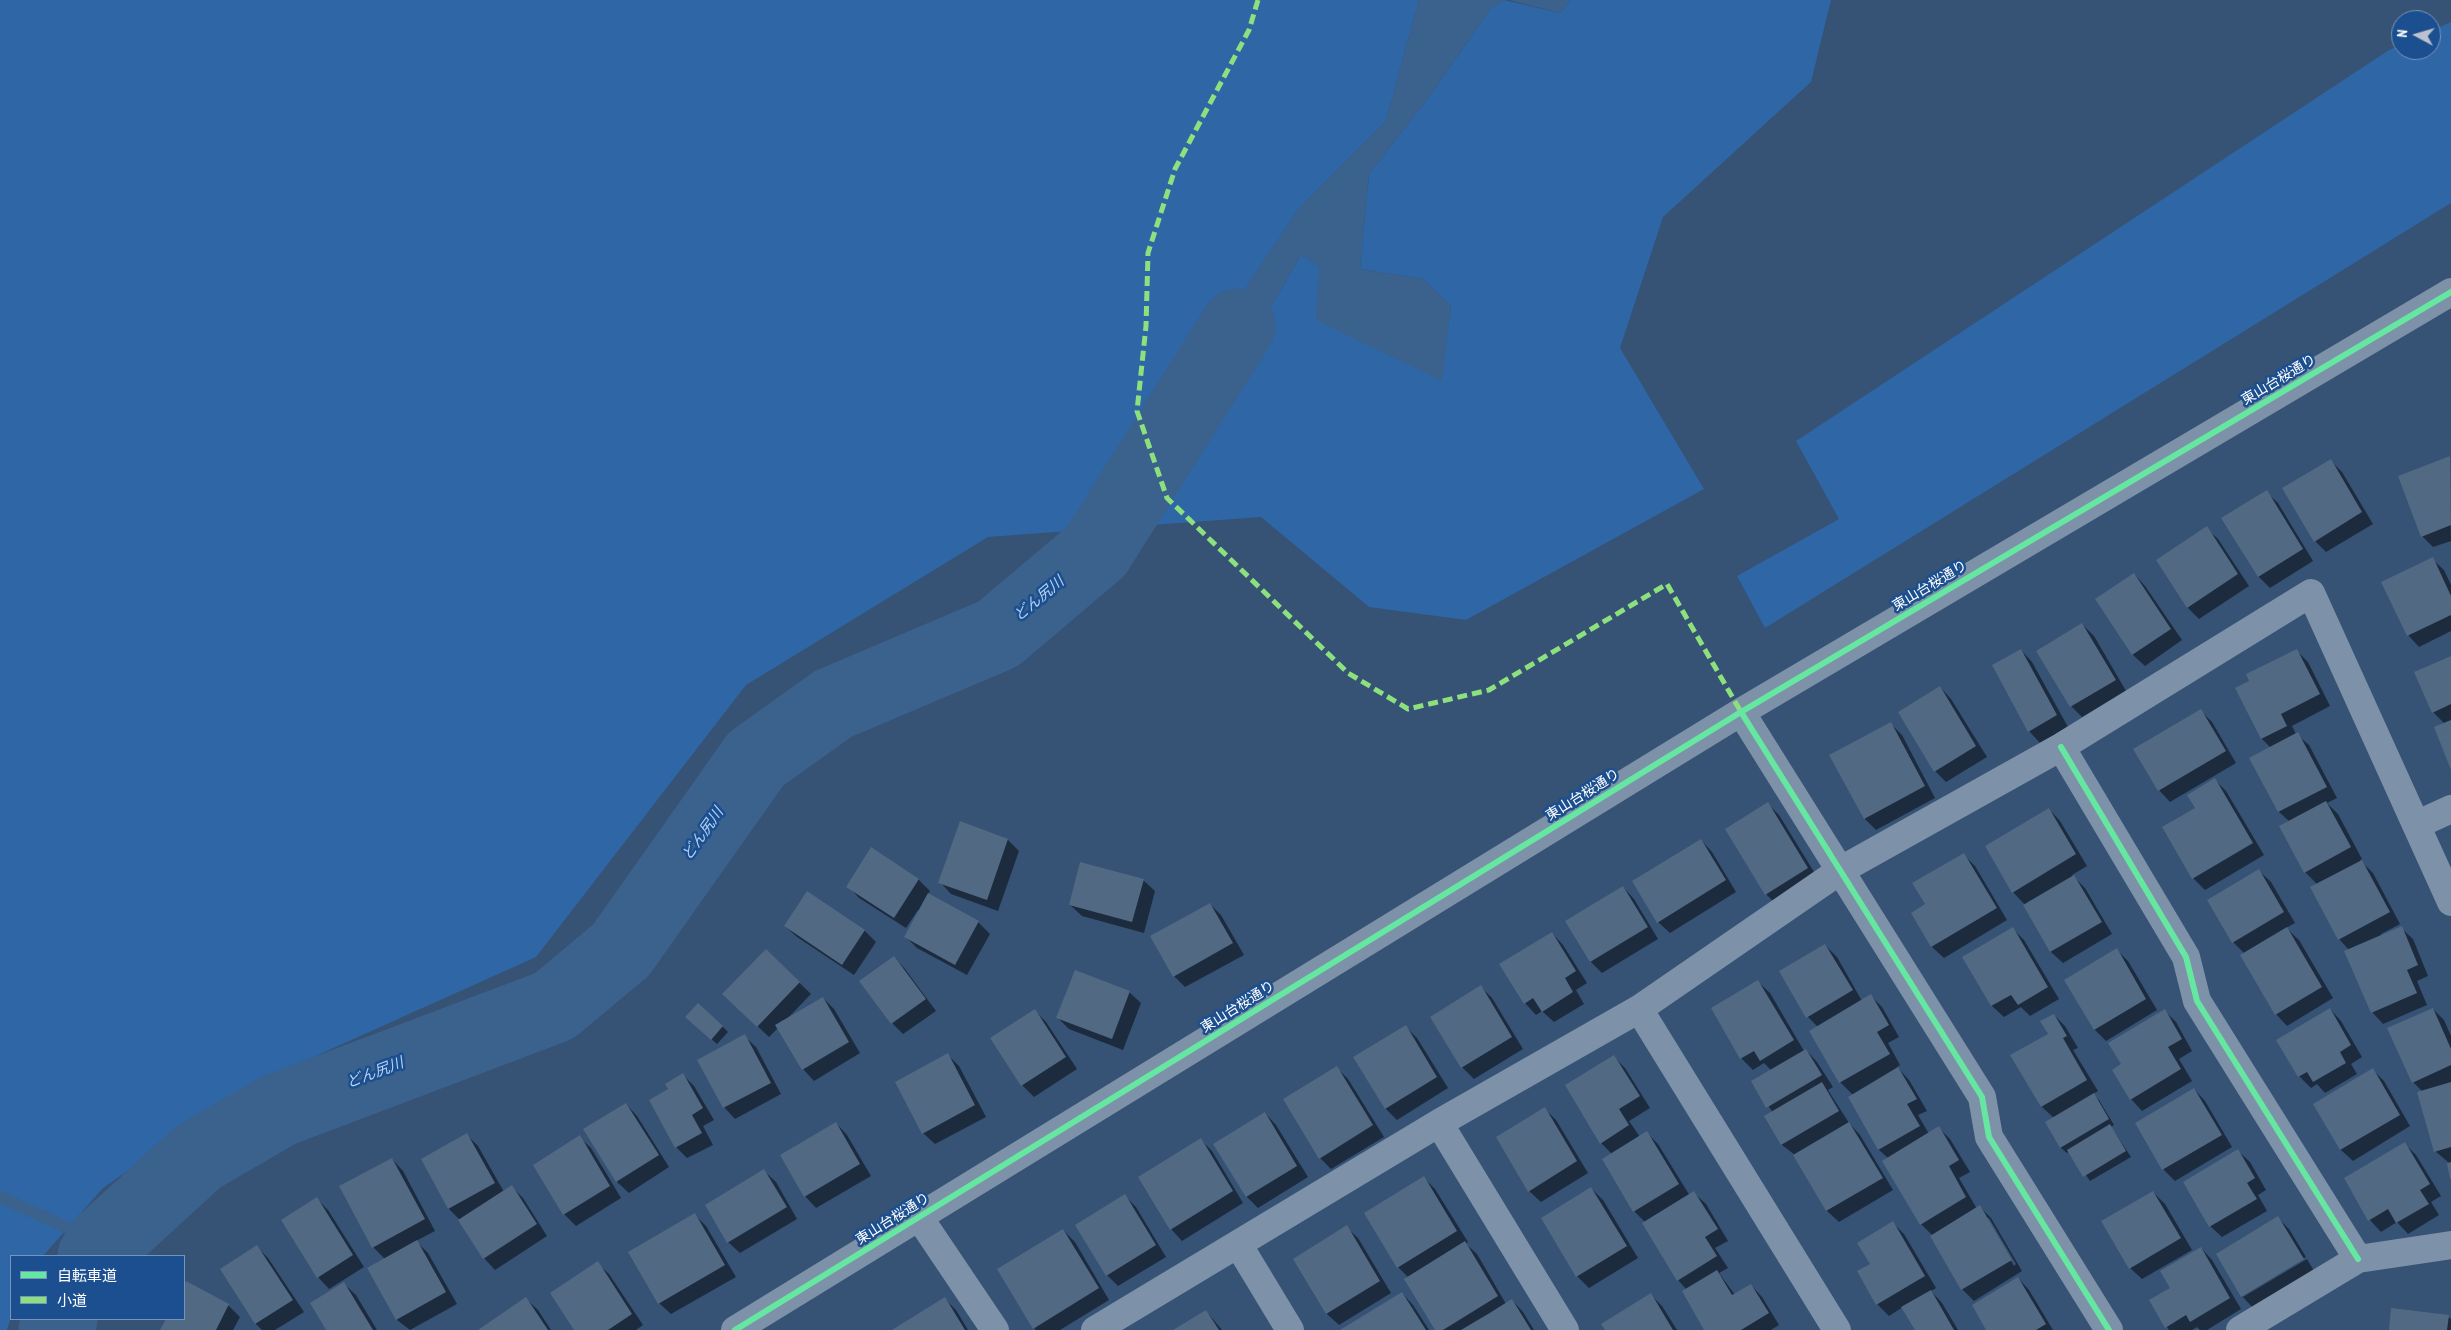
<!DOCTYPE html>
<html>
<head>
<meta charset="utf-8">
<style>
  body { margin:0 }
  #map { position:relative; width:2451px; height:1330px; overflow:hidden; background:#365274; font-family:"PT Sans Narrow","Noto Sans JP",sans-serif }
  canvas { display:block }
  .legend { position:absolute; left:10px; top:1255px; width:175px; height:65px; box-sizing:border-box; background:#1b4f8f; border:1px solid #7695bc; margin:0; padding:6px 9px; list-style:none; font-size:15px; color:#fff }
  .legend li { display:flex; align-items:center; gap:10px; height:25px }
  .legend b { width:25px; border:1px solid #7695bc }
  .north { position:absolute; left:2391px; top:10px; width:50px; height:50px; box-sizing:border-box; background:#1b4f8f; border:1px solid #7695bc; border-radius:50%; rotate:276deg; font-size:14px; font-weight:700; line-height:20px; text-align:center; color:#fff }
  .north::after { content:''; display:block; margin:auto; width:18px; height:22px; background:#b9c2ce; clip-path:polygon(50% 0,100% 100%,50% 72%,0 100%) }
</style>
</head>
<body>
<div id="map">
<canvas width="2451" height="1330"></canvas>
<ul class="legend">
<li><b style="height:6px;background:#66e7a1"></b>自転車道</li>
<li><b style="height:6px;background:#8de07e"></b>小道</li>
</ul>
<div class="north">N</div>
</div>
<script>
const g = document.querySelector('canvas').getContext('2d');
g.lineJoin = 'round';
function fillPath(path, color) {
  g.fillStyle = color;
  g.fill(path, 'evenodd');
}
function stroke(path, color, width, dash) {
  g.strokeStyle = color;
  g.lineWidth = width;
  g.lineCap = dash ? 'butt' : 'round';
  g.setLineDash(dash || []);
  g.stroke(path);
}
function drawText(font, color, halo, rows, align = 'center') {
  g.font = font + ' "PT Sans Narrow","Noto Sans JP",sans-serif';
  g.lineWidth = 5;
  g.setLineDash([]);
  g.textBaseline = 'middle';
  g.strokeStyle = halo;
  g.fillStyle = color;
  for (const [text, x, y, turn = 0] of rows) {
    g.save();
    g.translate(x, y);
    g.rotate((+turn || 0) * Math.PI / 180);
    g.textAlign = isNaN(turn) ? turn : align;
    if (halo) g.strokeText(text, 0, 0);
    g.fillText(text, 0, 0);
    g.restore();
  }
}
const green = new Path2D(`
  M0,0H1419L1386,121L1298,210L1224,321L1255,334L1301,255L1319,266L1441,381L1451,306L1423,279L1360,269L1369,174L1428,98L1491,8L1504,0L1560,13L1570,0H1831L1811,82L1663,217L1620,348L1704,489L1466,620L1369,607L1261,517L988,537L746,685L536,957L249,1086L103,1188L43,1256H11V1317L7,1330H0Z
  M2451,22V203L1765,628L1737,576L1839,519L1796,441L2389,50L2401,45V50H2431V31Z`);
const water = new Path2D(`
  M1419,0H1504L1491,8L1428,98L1369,174L1360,269L1423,279L1451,306L1442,381L1316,320L1319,266L1301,255L1255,334L1223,321L1298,210L1386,121Z
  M1509,0H1570L1560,13Z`);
const shadow = new Path2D(`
  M2449,458L2451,541L2433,547L2422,536Z
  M2331,461L2342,472L2373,524L2326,552L2315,541Z
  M2266,492L2278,503L2313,561L2270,588L2258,576Z
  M2206,528L2218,539L2249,586L2199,619L2188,608L2157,561Z
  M2432,559L2444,570L2451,585V631L2419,647L2408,635Z
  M2134,574L2145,586L2182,640L2145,666L2133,655L2096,600Z
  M2082,624L2094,636L2126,691L2082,717L2071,706Z
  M2021,650L2032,662L2068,727L2040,743L2029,731Z
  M2296,650L2308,662L2330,706L2292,726L2296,734L2309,745L2337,798L2327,803L2338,814L2362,859L2360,860L2373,873L2400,924L2381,934L2382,936L2401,928L2413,939L2428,976L2417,981L2427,1005L2383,1024L2372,1012L2349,950L2339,939L2318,885L2305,872L2290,822L2279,812L2251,758L2271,748L2262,739L2236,689L2251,682Z
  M2451,657V767L2445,724L2433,712Z
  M1940,687L1951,699L1987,757L1946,782L1935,771Z
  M2201,711L2212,722L2236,763L2170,802L2159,790Z
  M1891,724L1902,735L1935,798L1876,830L1865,819Z
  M2215,780L2226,791L2264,855L2205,890L2193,878L2163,828L2197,808Z
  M1768,804L1779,815L1819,880L1778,906L1766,894Z
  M2049,809L2060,821L2087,866L2072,875L2085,888L2112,934L2063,963L2051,952L2025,905L2013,892Z
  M961,823L1008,840L1019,851L998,911L951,894L940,882Z
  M1701,840L1712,852L1736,892L1670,933L1658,922Z
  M872,849L919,880L930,891L928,894L978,922L990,934L967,975L917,948L906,937L920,911L918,910L906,928L859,898L848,886Z
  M1963,854L1975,866L2007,920L1944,958L1932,947L1913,913L1927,905Z
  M2259,871L2271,882L2295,923L2286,928L2299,940L2333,998L2287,1026L2276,1014L2245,954L2233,942Z
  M1143,880L1155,891L1144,933L1082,916L1070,905Z
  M1623,887L1634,899L1658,939L1602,973L1591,962L1567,922Z
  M807,893L865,931L876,942L854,975L797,937L785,926Z
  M1210,904L1221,915L1244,955L1185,987L1174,976Z
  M2013,929L2024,940L2059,999L2030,1016L2021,1007L2004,1017L1992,1006L1964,957Z
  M1552,933L1563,945L1587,983L1576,990L1584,1004L1554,1022L1542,1011L1536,1015L1525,1003Z
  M1825,945L1837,957L1862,1001L1871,996L1882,1007L1899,1037L1888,1043L1900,1065L1897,1067L1909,1080L1927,1111L1918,1115L1929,1134L1939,1128L1950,1139L1970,1172L1959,1178L1977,1209L1980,1207L1991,1218L2022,1271L1974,1301L1962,1289L1932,1235L1921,1224L1888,1158L1879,1150L1849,1098L1853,1095L1840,1082L1810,1032L1818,1027L1808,1017L1780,971ZM1986,1218H1989L2016,1264L2014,1266Z
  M766,950L811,994L787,1019L823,998L834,1009L860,1053L814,1081L803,1069L778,1028L769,1037L735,1005Z
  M2117,950L2128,961L2157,1010L2106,1041L2095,1030L2066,980Z
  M894,957L905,969L936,1011L903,1034L892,1023Z
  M1758,982L1770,993L1804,1051L1806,1050L1817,1062L1833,1087L1828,1090L1849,1123L1860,1135L1893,1190L1839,1222L1827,1211L1795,1155L1782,1145L1766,1117L1773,1113L1753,1082L1772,1071L1764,1063L1753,1070L1741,1058L1713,1009Z
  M1481,987L1492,998L1523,1049L1474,1079L1462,1067L1432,1017Z
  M1129,992L1141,1003L1123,1050L1069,1029L1058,1018Z
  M2330,1009L2341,1021L2362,1057L2351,1064L2357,1074L2325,1093L2317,1084L2311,1088L2299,1076Z
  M2433,1009L2444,1020L2451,1036V1177L2448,1162L2435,1151L2423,1092L2413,1082Z
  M1035,1011L1046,1022L1077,1069L1034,1097L1022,1085L992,1039Z
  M2165,1011L2176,1022L2192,1051L2179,1059L2192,1081L2142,1111L2131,1099L2122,1065Z
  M2054,1015L2065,1026L2078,1048L2073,1050L2098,1091L2093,1094L2099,1100L2114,1125L2111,1127L2131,1157L2090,1181L2070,1151L2067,1153L2061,1148L2047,1123L2054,1118L2042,1107L2012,1056L2049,1034Z
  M692,1022L722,1026L728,1032L717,1044Z
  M1406,1027L1417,1038L1448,1088L1397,1120L1386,1109L1355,1058Z
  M744,1036L756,1047L781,1094L735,1119L724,1107Z
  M948,1055L959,1066L986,1117L935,1144L923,1133Z
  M1614,1057L1625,1068L1650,1108L1629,1121L1640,1137L1647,1133L1658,1144L1690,1196L1694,1193L1706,1204L1728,1241L1715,1248L1728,1268L1719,1273L1735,1295L1751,1285L1762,1297L1779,1325L1771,1330H1706L1687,1290L1678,1280L1645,1222L1634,1211L1612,1154L1601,1143Z
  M1337,1068L1348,1079L1384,1137L1331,1169L1320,1158Z
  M2373,1070L2384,1081L2410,1126L2353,1161L2341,1150L2314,1104Z
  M683,1075L694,1086L714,1120L703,1126L713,1145L687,1158L676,1147L670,1089Z
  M2194,1089L2205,1101L2232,1147L2175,1181L2163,1169L2136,1123Z
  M626,1104L637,1116L669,1167L629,1193L617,1182L585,1129Z
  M1545,1109L1556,1120L1588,1173L1541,1202L1529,1191Z
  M1265,1113L1276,1125L1308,1177L1258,1208L1247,1197L1214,1144Z
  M836,1123L847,1135L871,1176L816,1208L805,1196Z
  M467,1135L478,1146L504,1192L512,1187L523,1198L547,1236L495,1270L484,1258L460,1220L449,1209L422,1160Z
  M579,1137L591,1148L621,1198L576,1226L564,1214L534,1165Z
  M1201,1140L1212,1151L1243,1203L1182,1241L1171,1229Z
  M2405,1144L2416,1155L2441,1196L2431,1202L2439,1215L2408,1234L2397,1222L2381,1232L2370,1220L2345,1179Z
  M2238,1151L2250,1162L2266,1190L2258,1195L2267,1211L2222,1237L2210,1226Z
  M392,1159L403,1171L435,1231L416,1241L428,1253L457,1304L410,1330L397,1320L368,1268L385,1259L373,1247Z
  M764,1171L776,1182L797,1219L740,1253L728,1242Z
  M1424,1178L1435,1189L1468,1242L1466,1244L1477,1254L1506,1304L1512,1300L1523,1312L1534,1330H1437L1409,1278L1398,1267Z
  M1591,1188L1603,1200L1638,1258L1589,1288L1577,1276Z
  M2153,1192L2165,1204L2192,1250L2142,1279L2130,1268Z
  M1125,1196L1136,1207L1166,1257L1118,1286L1107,1275Z
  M317,1199L328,1210L364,1267L329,1289L318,1277Z
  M695,1215L706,1226L736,1277L671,1314L659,1303Z
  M2278,1218L2289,1229L2306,1257L2243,1294V1297L2307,1259L2314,1271L2253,1308L2242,1296Z
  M1893,1223L1904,1234L1936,1288L1931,1291L1942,1303L1958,1330H1916L1903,1307L1889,1316L1877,1304L1859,1272L1871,1265Z
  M1346,1227L1358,1238L1391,1293L1339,1325L1327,1314L1295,1259Z
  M1063,1230L1075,1242L1109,1300L1060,1330H1036L1034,1328Z
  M257,1247L268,1258L304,1312L275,1330H262L256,1324L222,1269Z
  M2201,1248L2212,1260L2241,1309L2207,1330H2200L2197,1327L2192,1330H2169L2150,1301L2172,1288Z
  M597,1263L609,1274L643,1325L636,1330H576Z
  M2018,1278L2029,1290L2053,1330H1988Z
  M186,1283L229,1306L240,1317L233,1330H161L167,1319H184V1288Z
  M344,1284L356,1295L377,1330H327Z
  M1402,1293L1413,1305L1429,1330H1342Z
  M1651,1295L1662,1306L1677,1330H1606Z
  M526,1299L538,1310L551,1330H480Z
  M945,1299L956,1310L968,1330H895Z
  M1206,1311L1222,1330H1175Z
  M2448,1317L2451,1319V1330H2390Z`);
const stream = new Path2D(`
  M0,1197L103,1244`);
const river = new Path2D(`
  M95,1256L103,1244L198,1157L279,1110L554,1006L621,950L756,759L833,704L998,634L1096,551L1238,326
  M56,1330L60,1319`);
const building = new Path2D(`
  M2450,456L2451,525L2421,537L2398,476Z
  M2331,459L2362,512L2314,542L2282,488Z
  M2267,490L2303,549L2258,577L2221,518Z
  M2207,526L2238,574L2187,608L2156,560Z
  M2433,557L2451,596V615L2407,636L2381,582Z
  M2134,573L2171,629L2132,655L2095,599Z
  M2082,623L2116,680L2070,707L2036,651Z
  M2021,649L2057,715L2028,732L1992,665Z
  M2297,649L2320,694L2281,714L2287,726L2261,739L2235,688L2249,681L2246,674Z
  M2451,656V704L2432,713L2414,672Z
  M1940,686L1976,746L1934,772L1898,712Z
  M2201,709L2226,751L2158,791L2133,749Z
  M2451,720V770L2434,727Z
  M1891,722L1925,786L1864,819L1829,755Z
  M2298,732L2327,787L2278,812L2249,758Z
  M2215,778L2253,843L2192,879L2162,827L2195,808L2187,795Z
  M2326,801L2351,847L2304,873L2279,826Z
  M1768,802L1808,868L1765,895L1725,829Z
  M2049,808L2076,854L2012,893L1985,846Z
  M960,821L1008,839L987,900L938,883Z
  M1701,839L1726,880L1657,923L1632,881Z
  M871,847L919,879L894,918L846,887Z
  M1964,853L1997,908L1931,947L1911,913L1925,904L1912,883Z
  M2362,860L2390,912L2338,940L2310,887Z
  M1080,862L1144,879L1132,922L1069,905Z
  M2259,869L2284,912L2232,943L2207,900Z
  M2074,875L2102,922L2050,952L2023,905Z
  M1623,886L1648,927L1590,962L1565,921Z
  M807,891L865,930L842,965L784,926Z
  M928,893L979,921L955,965L904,937Z
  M1210,903L1233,943L1173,977L1150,936Z
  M2402,926L2418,965L2407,970L2417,993L2371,1013L2344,951Z
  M2013,927L2048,987L2018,1005L2011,995L1991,1006L1962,957Z
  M2287,927L2322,987L2275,1015L2240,955Z
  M1552,932L1576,971L1565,978L1573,992L1542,1012L1533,998L1524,1004L1499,964Z
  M1825,944L1853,990L1806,1018L1779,971Z
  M2117,948L2146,999L2094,1030L2064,980Z
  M766,949L800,982L757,1027L722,994Z
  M894,956L926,999L891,1024L859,981Z
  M1075,970L1130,991L1112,1039L1056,1018Z
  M1758,980L1794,1040L1760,1061L1754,1051L1740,1059L1711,1008Z
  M1481,985L1512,1037L1461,1068L1430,1017Z
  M1871,994L1889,1025L1877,1032L1890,1054L1839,1083L1809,1031Z
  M823,997L849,1042L802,1070L775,1025Z
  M698,1003L723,1026L711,1040L685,1017Z
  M2330,1008L2351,1045L2340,1052L2346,1063L2313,1082L2307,1072L2298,1077L2276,1040Z
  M2433,1008L2451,1049V1065L2412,1083L2387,1028Z
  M1035,1009L1066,1057L1021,1086L990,1038Z
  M2165,1009L2182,1039L2168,1047L2181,1069L2130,1100L2112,1070L2121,1064L2108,1043Z
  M2054,1014L2067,1036L2063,1038L2087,1080L2041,1107L2010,1055L2048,1034L2040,1021Z
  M1406,1025L1437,1077L1385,1109L1353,1057Z
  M745,1034L771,1083L723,1108L697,1060Z
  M1806,1049L1822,1075L1766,1108L1751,1081Z
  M948,1053L975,1105L922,1134L895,1082Z
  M1614,1055L1640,1096L1619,1109L1629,1125L1600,1144L1565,1085Z
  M1337,1066L1373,1125L1319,1159L1283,1099Z
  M1898,1067L1917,1099L1907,1104L1920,1126L1878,1150L1848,1097Z
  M2373,1068L2400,1115L2340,1150L2313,1104Z
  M683,1073L703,1108L692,1115L702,1133L675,1148L649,1100L668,1089L665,1084Z
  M1822,1082L1839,1111L1781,1145L1764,1116Z
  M2451,1082V1147L2434,1152L2417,1092Z
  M2194,1088L2222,1135L2162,1170L2135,1123Z
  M2094,1093L2109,1119L2060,1148L2045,1122Z
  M626,1103L659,1155L616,1182L583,1129Z
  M1545,1107L1577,1161L1528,1192L1496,1137Z
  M1265,1112L1297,1166L1246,1197L1213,1144Z
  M836,1122L860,1164L804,1197L780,1155Z
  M1849,1122L1883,1178L1826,1211L1793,1155Z
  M2110,1124L2126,1151L2083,1177L2067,1150Z
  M1939,1126L1959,1160L1949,1166L1966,1197L1920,1225L1882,1161Z
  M1647,1131L1679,1184L1633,1212L1602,1159Z
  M467,1133L495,1183L448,1209L421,1159Z
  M580,1135L610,1186L563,1215L533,1165Z
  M1201,1138L1233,1191L1170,1230L1138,1177Z
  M2405,1142L2430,1184L2420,1190L2429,1204L2396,1223L2388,1209L2368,1221L2344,1178Z
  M2238,1149L2255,1178L2247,1183L2257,1199L2209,1227L2183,1182Z
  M392,1158L425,1219L372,1248L339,1186Z
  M2451,1162V1179H2450L2447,1163Z
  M764,1169L787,1207L727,1243L705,1205Z
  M1424,1176L1457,1231L1397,1268L1364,1213Z
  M512,1185L537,1224L483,1259L458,1220Z
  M1591,1187L1627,1246L1576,1277L1541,1218Z
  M1694,1191L1718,1229L1705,1237L1717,1256L1677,1281L1642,1223Z
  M2153,1191L2181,1238L2129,1269L2101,1221Z
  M1125,1194L1156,1245L1106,1276L1075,1225Z
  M317,1197L353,1255L317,1278L281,1220Z
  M1980,1205L2012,1260L1961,1290L1930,1236Z
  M695,1213L725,1265L658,1304L628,1252Z
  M2278,1216L2304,1259L2241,1297L2216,1254Z
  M1893,1221L1925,1276L1876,1305L1857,1271L1870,1264L1857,1243Z
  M1347,1225L1380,1281L1326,1314L1293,1259Z
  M1063,1229L1099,1288L1033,1329L997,1269Z
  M417,1240L446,1292L396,1320L367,1268Z
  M1465,1241L1498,1296L1443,1330H1435L1404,1279Z
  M257,1245L293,1300L255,1324L220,1269Z
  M2201,1247L2230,1298L2190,1322L2186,1315L2165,1328L2149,1300L2170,1288L2160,1271Z
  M598,1261L632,1314L608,1330H574L550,1293Z
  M1717,1270L1732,1295L1751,1284L1769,1313L1741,1330H1704L1682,1291Z
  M2018,1277L2046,1324L2036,1330H1986L1972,1305Z
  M186,1281L229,1304L216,1330H160L166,1319H184V1285Z
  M344,1282L373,1330H326L310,1303Z
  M1931,1290L1954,1330H1915L1901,1307Z
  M1402,1292L1426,1330H1340Z
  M1651,1293L1673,1330H1605L1601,1324Z
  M526,1297L548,1330H478Z
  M945,1297L965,1330H892Z
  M1512,1299L1531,1330H1461L1488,1314Z
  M2391,1308L2449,1315L2447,1330H2389Z
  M1206,1310L1219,1330H1173Z`);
const minor = new Path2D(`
  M1741,712L1982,1097L1989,1137L2109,1330
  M2061,747L2186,957L2197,1001L2358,1259
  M2416,825L2451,809
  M1639,1009L1837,1330
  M1439,1123L1565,1330
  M919,1217L995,1330
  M1238,1244L1290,1330
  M735,1330L1741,712L2451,292
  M1095,1330L1439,1123L1639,1009L1841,870L2061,747L2311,593L2451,902
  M2240,1330L2358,1259L2451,1245`);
const quiet = new Path2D(`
  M1258,0L1249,30L1175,169L1148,253L1146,326L1137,411L1167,498L1348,673L1408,709L1489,690L1667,584L1741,712`);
const cycleway = new Path2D(`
  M1741,712L1982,1097L1989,1137L2109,1330
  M2061,747L2186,957L2197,1001L2358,1259
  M735,1330L1741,712L2451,292`);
const streetNames = [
  ["東山台桜通り",2279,380,-31],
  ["東山台桜通り",1930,586,-31],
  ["東山台桜通り",1583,795,-32],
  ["東山台桜通り",1238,1007,-32],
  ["東山台桜通り",893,1219,-32]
];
const waterNames = [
  ["どん尻川",1039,599,-40],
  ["どん尻川",703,834,-55],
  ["どん尻川",375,1073,-21]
];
fillPath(green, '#2f66a5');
fillPath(water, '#3b618d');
fillPath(shadow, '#0007');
stroke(stream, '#3b618d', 12);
stroke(river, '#3b618d', 75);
fillPath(building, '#526984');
stroke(minor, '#7d92a8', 28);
stroke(quiet, '#8de07e', 5, [10, 5]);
stroke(cycleway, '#66e7a1', 6);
drawText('14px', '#fff', '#1b4f8f', streetNames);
drawText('italic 15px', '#b5d3f5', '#1b4f8f', waterNames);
</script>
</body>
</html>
